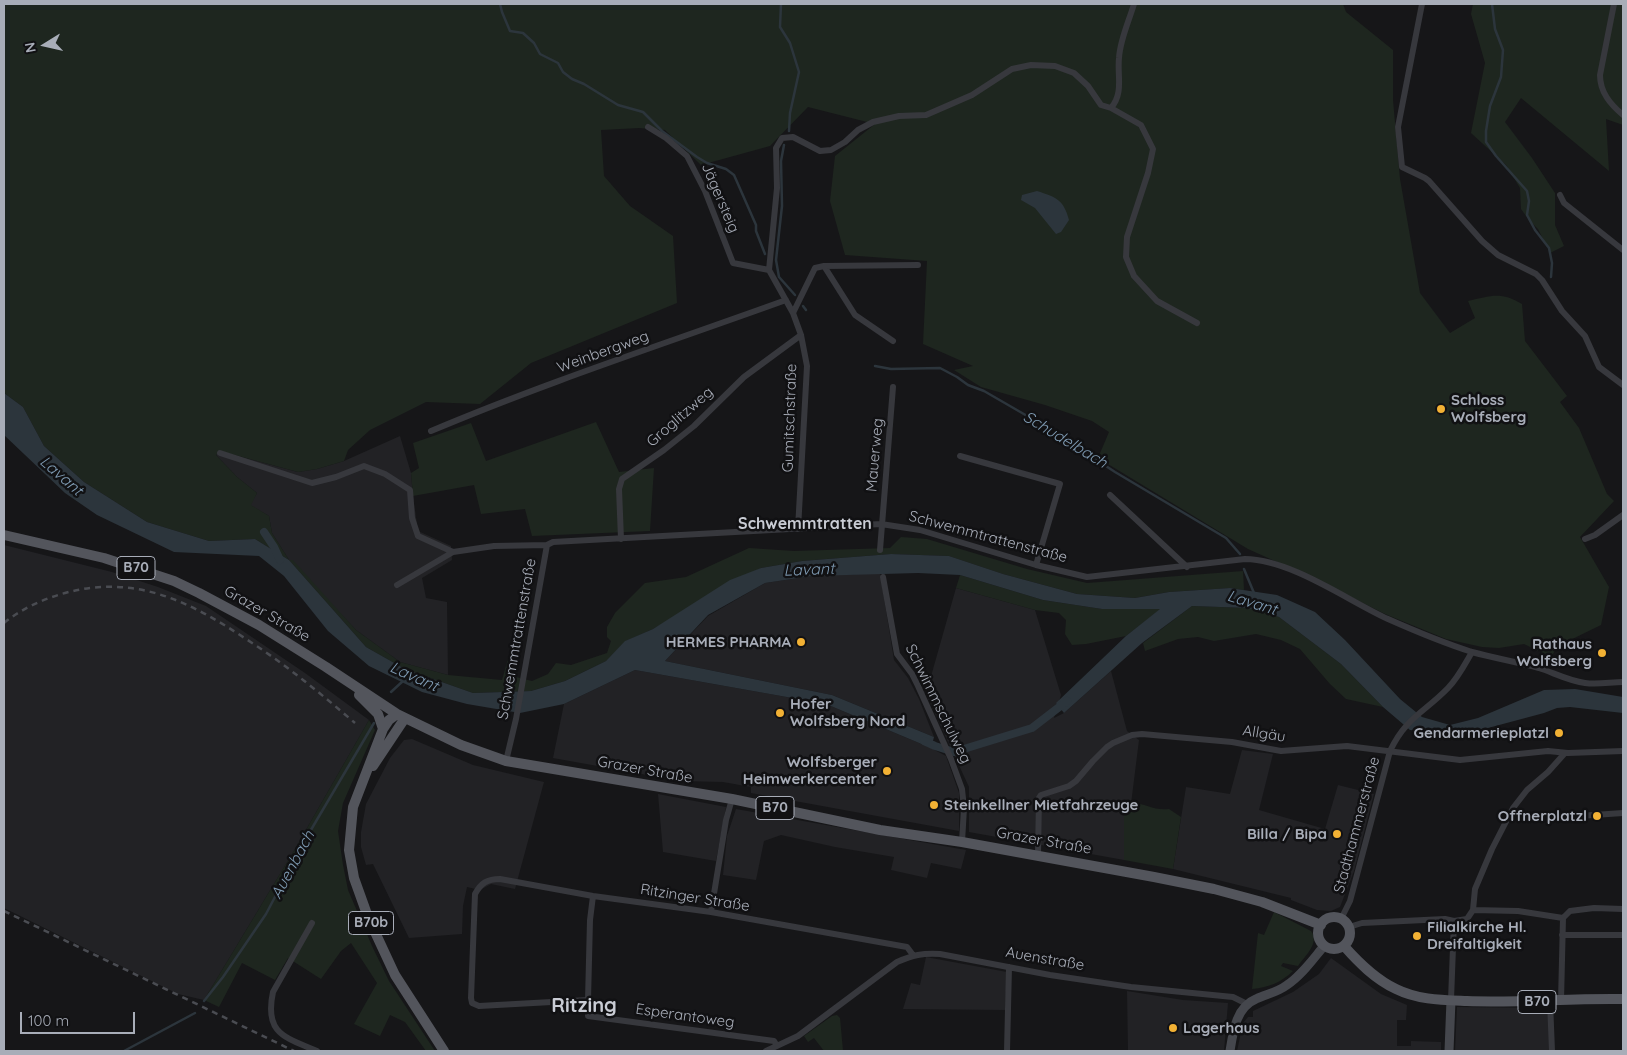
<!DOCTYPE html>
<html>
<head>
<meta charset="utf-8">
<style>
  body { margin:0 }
  #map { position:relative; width:1627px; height:1055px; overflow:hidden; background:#161618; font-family:Quicksand,sans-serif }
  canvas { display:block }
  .frame { position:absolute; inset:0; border:5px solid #a8adb8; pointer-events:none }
  .north { position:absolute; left:20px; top:20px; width:50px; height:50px; -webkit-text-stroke:4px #111113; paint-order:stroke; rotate:260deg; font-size:14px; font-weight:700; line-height:20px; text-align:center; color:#a8adb8 }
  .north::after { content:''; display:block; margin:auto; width:18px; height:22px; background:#a8adb8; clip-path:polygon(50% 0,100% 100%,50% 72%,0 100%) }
  .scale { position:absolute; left:20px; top:1012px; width:115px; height:22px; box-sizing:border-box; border:2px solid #a8adb8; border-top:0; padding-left:6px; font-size:15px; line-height:18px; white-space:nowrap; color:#a8adb8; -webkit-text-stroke:4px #111113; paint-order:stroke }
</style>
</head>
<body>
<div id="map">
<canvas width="1627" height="1055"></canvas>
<div class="frame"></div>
<div class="north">N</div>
<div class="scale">100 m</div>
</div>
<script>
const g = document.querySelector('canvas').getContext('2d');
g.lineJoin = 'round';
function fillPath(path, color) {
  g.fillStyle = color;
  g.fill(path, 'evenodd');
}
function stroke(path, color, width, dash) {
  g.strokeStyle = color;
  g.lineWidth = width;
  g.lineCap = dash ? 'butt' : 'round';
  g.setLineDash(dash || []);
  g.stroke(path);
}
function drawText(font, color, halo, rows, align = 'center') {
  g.font = font + ' Quicksand,sans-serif';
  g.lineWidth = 5;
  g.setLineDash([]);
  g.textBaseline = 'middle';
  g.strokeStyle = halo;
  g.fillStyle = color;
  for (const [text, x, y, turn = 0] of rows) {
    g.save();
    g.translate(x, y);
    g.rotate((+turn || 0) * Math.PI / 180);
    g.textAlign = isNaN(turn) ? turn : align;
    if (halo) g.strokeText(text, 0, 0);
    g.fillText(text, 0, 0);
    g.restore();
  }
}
const built = new Path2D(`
  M400,436L411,473L413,496L418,531L451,546L452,560L422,578L426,598L447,602L448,675L400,662L356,630L289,560L272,533L269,516L250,505L257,493L237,477L216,455L220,451L298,472L317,469L344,461Z
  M4,545L112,572L158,587L206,606L305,673L369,720L295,849L204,1000L178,994L4,908Z
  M880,573L894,660L908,678L919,699L934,737L832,695L665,661L708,616L765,583L812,576Z
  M956,588L1035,610L1061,695L1054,718L1064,713L1111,671L1127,731L1139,740L1124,860L969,832V787L926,694Z
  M635,670L826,704L931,748L946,756L959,793V831L751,793V787L723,782L681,781L553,758L564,704Z
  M412,739L473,765L544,782L515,889L491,884L480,890L467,887L463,906L462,934L409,938L373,864L366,865L361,847V832L366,804L390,758L404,740Z
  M1242,750L1273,754L1259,810L1325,829L1338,785L1374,794L1354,871L1340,907L1331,911L1317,910L1291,900V898L1173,869L1186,787L1230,794Z
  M658,794L726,807L716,861L663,852Z
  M736,809L966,850L961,869L931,863L927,878L891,870L894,857L835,847L781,835L764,841L756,880L723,875L727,836Z
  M926,957L1007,972L1005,1010L903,1009L911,983L920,985Z
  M1331,958L1381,994L1407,1005L1406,1020H1397V1046H1411V1041L1441,1042V1051H1237L1243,1023L1248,1017H1253V1011L1293,992L1319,974Z
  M1127,991L1183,1000L1228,1003L1224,1051H1128Z
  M1457,1007L1549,1008L1550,1051H1455Z`);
const green = new Path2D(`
  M4,4H1343L1346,12L1393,50V100L1400,179L1420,293L1450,333L1475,318L1468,301C1490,296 1501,291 1522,304L1525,341L1567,396L1560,402L1579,428L1607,494L1614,501L1580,537L1609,587L1601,625L1558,646L1551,657L1524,644L1499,648L1482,647L1446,639L1385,614L1317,580L1248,549L1098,458L1109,432L1092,421L1045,405L981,387L954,370L973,366L923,344L927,261L845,255L830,201L835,156L875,124L808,107L770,146L701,165L665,130L639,128L601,130L604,176L630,206L673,236L677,303L531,363L480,404L426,402L370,430L348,450L344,461L317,469L298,472L220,451L216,455L237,477L257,493L251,505L269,516L272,533L289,560H293L356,630L400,662L448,675L502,680L511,648L521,646L516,677L532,681L548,674L556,663L571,665L607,653L611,641L607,637V627L615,613L645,583L686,577L749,548L794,551L890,548L901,537L927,539L1027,569L1087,583L1243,571L1244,590L1230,588L1169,592L1135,598L1077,594L1003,574L949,556L891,554L802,561L761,568L653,629L626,641L606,661L565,681L531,691L473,693L405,669L366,647L289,560L255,539L209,541L147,522L84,482L44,446L23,407L4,393Z
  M1473,4H1623V125L1606,119L1609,171L1521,98L1505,122L1532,158L1555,193V225L1564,246L1550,253L1538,229L1529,220L1521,209L1520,188L1506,165L1471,133L1485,63L1471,14Z
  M596,422L619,472L654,468L650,531L532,536L525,509L481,514L474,485L413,496L411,473L419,468L413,443L471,423L486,461Z
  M960,575L1043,600L1102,609H1161L1126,636L1086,644L1072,645L1065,634L1066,620L1059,613L1035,610L956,588Z
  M1192,606L1248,608L1279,617L1341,664L1383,707L1346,699L1330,684L1300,649L1281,640L1256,634L1214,641L1198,637L1178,639L1145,651L1143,643Z
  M369,720L375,730L343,803L338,831L343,865L348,890L372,946L389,981L435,1051H426L405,1022L390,1015L380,1036L354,1024L377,983L351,943L341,951L321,979L288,958L275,980L242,963L219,1007L204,1000L295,849Z
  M1131,802C1146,804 1155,811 1169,809L1181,817L1173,869L1124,860V814Z
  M1274,912L1311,931C1320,943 1305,956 1298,966L1283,963L1281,966L1293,971C1280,983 1270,987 1252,989L1258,933L1264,935Z
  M837,1015L840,1018L843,1051H824L814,1038L808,1042L804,1036L832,1016Z`);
const water = new Path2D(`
  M1037,191C1056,197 1064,200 1069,220L1061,232L1056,234L1035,208L1021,200L1022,195Z
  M4,393L23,407L44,446L84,482L147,522L209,541L255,539L289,560L366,647L405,669L473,693L531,691L565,681L606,661L625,641L653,629L730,580L761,568L802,561L891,554L949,556L1003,574L1077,594L1135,598L1169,592L1230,588L1277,595L1315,612L1345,640L1400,699L1422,717L1450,725L1478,718L1544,690L1575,689L1623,697V713L1570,707L1557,708L1544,713L1458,736L1410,730L1383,707L1341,664L1279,617L1248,608L1192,606L1142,643L1064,713L1056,703L1126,636L1160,609H1102L1043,600L960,575L918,573L812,576L765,583L708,615L665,661L832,695L934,737L931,748L826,704L635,670L564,704L520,713L467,704L422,692L369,666L328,631L284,576L259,556L174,552L97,515L65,493L4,435Z`);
const stream = new Path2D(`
  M500,4L502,12L510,31L523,33L534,43L540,54L558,63L563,72L572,79L584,84L618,105L643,112L662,131L697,157L707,163L726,169L734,175L756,225V231L765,254
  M781,4L780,27L790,43L799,72L790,113L789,131
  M1492,4L1495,29L1503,50L1501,77L1490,106L1486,131V142L1496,156L1527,191L1529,201L1527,215L1535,230L1549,248L1552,263L1551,277
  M776,260L782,206L781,161L784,145
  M776,260L779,277L795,295
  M803,306L806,310
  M875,366L891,369L940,368L957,377L968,385L984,391L1048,428L1115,472L1226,538L1240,554
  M1244,569L1254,593
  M391,692L403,681
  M204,1001L223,977L266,914L305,840L374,723
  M124,1051L195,1013`);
const canal = new Path2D(`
  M264,532L274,547L280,560
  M924,741L935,746L954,752L1032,728L1067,701`);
const street = new Path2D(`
  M1422,4L1398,127L1402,167L1425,178L1429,181L1482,241L1498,255L1536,274L1542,280L1562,311L1585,336L1599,367L1623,385
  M1614,4L1600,75C1600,92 1610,104 1623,115
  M1111,108L1141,125L1153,149L1148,173L1127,237L1126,257L1134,276L1157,301L1197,323
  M648,127L666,138L687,156L705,191L733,263L769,270
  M1560,195L1564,203L1623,250
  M824,266L918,265
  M793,313L815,268L824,266L855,315L893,341
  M431,431C547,382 667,343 786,300
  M220,453L312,483L336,477L364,466L385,474L410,490L412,518L418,536L453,552
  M960,456L1060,484L1036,565
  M1110,495L1187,567
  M798,529L807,366L801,335L793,313L769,270L777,188L776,148L782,138L793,137L820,151L831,150L845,142L858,130L873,122L899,116L926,115L972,95L1012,69L1031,65L1055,66L1074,73L1088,86L1101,105L1111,108C1124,93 1117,75 1119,58C1120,40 1129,21 1134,4
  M621,539L619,489L622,479L664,450L694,426L744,377L801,335
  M1585,539L1595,535L1623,515
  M880,550L893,387
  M883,577L897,654L912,674L918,686L951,759L962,789L964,808L962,842
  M397,585L453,552L494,546L547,545
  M506,761L516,719L547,545L553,542L881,524L920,530L1036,565L1087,577L1245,559C1292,560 1345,599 1388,619C1415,631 1444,643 1472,652C1494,658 1517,662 1539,668C1554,673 1569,681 1585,683C1598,685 1611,682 1623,682
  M1579,816L1623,813
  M1038,855L1039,798L1041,795L1069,786L1076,781L1093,761L1107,747L1113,743L1132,735L1142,734L1232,742L1281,751L1347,746L1460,760L1548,751L1568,753L1623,751
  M1473,910L1518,911L1563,918
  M711,912L726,820L732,799
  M1563,918L1570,911L1594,908L1623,909
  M1341,919L1350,901L1390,751C1406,717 1425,712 1448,688C1458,678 1465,664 1472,652
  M312,923L273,992C264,1034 285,1037 317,1051
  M1349,927L1362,923L1445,919L1454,921L1467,919L1473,910L1475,889L1492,849L1513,808L1527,790L1548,772L1565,753
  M1562,935H1623
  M588,1000L590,920L593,896
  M1451,1000L1454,921
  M1550,1001L1552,1051
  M1561,1001L1563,918
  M777,1046L774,1041L588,1016V1000L479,1006L472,1003L471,998L475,894C481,883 487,879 500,879L593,896L711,912L907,947L913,955
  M766,1051L798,1036L897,962C913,955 922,953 940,954L1050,975L1131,987L1233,997L1247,1004
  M1007,1051L1009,967`);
const secondary = new Path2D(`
  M1230,1051C1233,1032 1236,1007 1256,999C1267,994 1278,992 1287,985C1302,975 1313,959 1324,946
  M1449,1051L1451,1000`);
const primary = new Path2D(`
  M4,535L104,558L174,581L199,593L259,625L326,667L397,714L461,745L506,761L732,799L880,830L962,842L1154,877L1214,889L1262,902L1321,925
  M359,695L378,714L383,729
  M397,714L389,720L383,729L353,807L349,850L354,878L368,917L395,975L444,1051
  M373,766L405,718
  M1318 933a16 16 0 1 1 32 0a16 16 0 1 1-32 0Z
  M1344,946C1359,963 1375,979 1396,989C1418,1000 1443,1000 1467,1001C1519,1003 1571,998 1623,999`);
const rail = new Path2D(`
  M4,623C21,609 43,599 65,593C135,574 189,601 246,639C285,664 320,693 355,723
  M4,911L294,1051`);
const markers = [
  [1441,409,5,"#f2b134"],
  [801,642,5,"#f2b134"],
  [1602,653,5,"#f2b134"],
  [780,713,5,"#f2b134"],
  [1559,733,5,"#f2b134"],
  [887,771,5,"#f2b134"],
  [934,805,5,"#f2b134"],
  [1597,816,5,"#f2b134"],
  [1337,834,5,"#f2b134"],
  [1417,936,5,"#f2b134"],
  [1173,1028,5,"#f2b134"]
];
const shields = [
  [136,568,38],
  [775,808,38],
  [371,923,45],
  [1537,1002,38]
];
const shieldNames = [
  ["B70",136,568],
  ["B70",775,808],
  ["B70b",371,923],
  ["B70",1537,1002]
];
const streetNames = [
  ["Jägersteig",720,198,67],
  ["Weinbergweg",603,352,-20],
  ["Groglitzweg",680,417,-41],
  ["Gumitschstraße",790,418,-88],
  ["Mauerweg",875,455,-85],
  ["Schwemmtrattenstraße",988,537,15],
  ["Grazer Straße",267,614,30],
  ["Schwemmtrattenstraße",517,639,-80],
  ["Schwimmschulweg",938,704,64],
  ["Allgäu",1264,734,9],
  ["Grazer Straße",645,770,10],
  ["Stadthammerstraße",1357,825,-75],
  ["Grazer Straße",1044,841,10],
  ["Ritzinger Straße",695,898,9],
  ["Auenstraße",1045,959,10],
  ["Esperantoweg",685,1016,8]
];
const poiNames = [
  ["Schloss",1451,400,"left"],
  ["Wolfsberg",1451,417,"left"],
  ["HERMES PHARMA",791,642],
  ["Rathaus",1592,644],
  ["Wolfsberg",1592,661],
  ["Hofer",790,704,"left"],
  ["Wolfsberg Nord",790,721,"left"],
  ["Gendarmerieplatzl",1549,733],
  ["Wolfsberger",877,762],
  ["Heimwerkercenter",877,779],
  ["Steinkellner Mietfahrzeuge",944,805,"left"],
  ["Offnerplatzl",1587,816],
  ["Billa / Bipa",1327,834],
  ["Filialkirche Hl.",1427,927,"left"],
  ["Dreifaltigkeit",1427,944,"left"],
  ["Lagerhaus",1183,1028,"left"]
];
const waterNames = [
  ["Schudelbach",1065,440,31],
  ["Lavant",61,476,41],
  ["Lavant",809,570,-2],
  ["Lavant",1252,603,17],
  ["Lavant",414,677,24],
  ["Auenbach",293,865,-62]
];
const neighbourhoodNames = [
  ["Schwemmtratten",805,524]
];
const districtNames = [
  ["Ritzing",584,1006]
];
fillPath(built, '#222225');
fillPath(green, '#1e261f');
fillPath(water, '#2c353c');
stroke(stream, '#2c353c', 2.5);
stroke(canal, '#2c353c', 8);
stroke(street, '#37383d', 6);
stroke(secondary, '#45474d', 9);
stroke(primary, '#53555c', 10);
stroke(rail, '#4a4c52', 2.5, [6, 5]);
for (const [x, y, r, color] of markers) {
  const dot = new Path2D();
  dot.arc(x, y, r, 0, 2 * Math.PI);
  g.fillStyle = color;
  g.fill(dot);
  stroke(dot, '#111113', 2);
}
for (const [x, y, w] of shields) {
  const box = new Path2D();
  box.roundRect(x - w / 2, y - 11.5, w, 23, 4);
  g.fillStyle = '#111113';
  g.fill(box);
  stroke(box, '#a8adb8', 1);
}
drawText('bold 14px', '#a8adb8', null, shieldNames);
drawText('15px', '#a8adb8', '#111113', streetNames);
drawText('bold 15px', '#a8adb8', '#111113', poiNames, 'right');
drawText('italic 16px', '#7f9bb3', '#111113', waterNames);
drawText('bold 16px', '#c9ccd4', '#111113', neighbourhoodNames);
drawText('bold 20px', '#c9ccd4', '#111113', districtNames);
</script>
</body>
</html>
